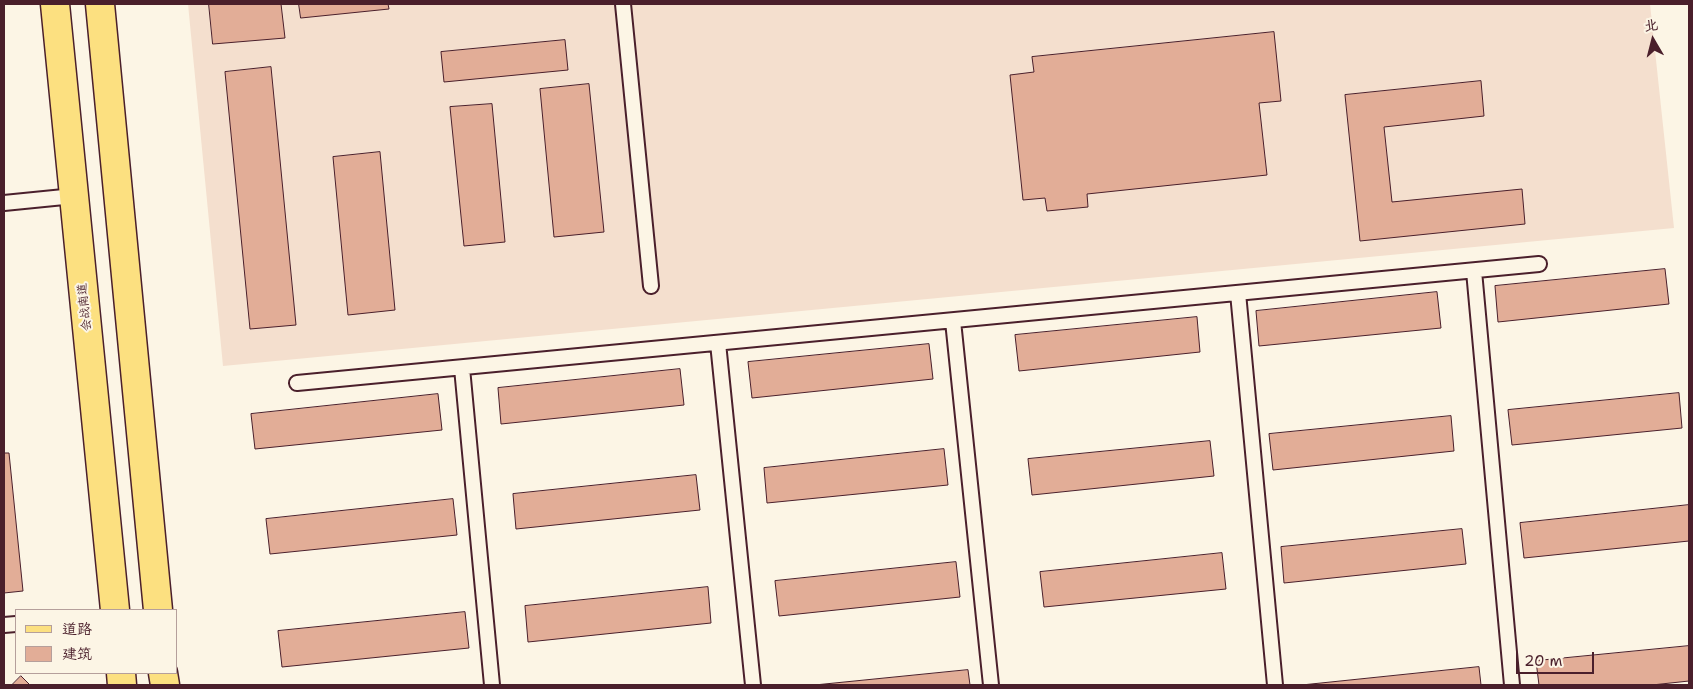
<!DOCTYPE html>
<html>
<head>
<meta charset="utf-8">
<style>
  body { margin:0 }
  #map { position:relative; width:1693px; height:689px; overflow:hidden; background:#fcf5e5; font-family:"Shantell Sans","LXGW WenKai TC",sans-serif }
  canvas { display:block }
  .frame { position:absolute; inset:0; border:5px solid #4a1f2b; pointer-events:none }
  .legend { position:absolute; left:15px; top:609px; width:162px; height:65px; box-sizing:border-box; background:#fcf5e5; border:1px solid #b59f9b; margin:0; padding:6px 9px; list-style:none; font-size:15px; color:#4a1f2b }
  .legend li { display:flex; align-items:center; gap:10px; height:25px }
  .legend b { width:25px; border:1px solid #b59f9b }
  .north { position:absolute; left:1628px; top:15px; width:50px; height:50px; -webkit-text-stroke:4px #fcf5e5; paint-order:stroke; rotate:352deg; font-size:14px; font-weight:700; line-height:20px; text-align:center; color:#4a1f2b }
  .north::after { content:''; display:block; margin:auto; width:18px; height:22px; background:#4a1f2b; clip-path:polygon(50% 0,100% 100%,50% 72%,0 100%) }
  .scale { position:absolute; left:1516px; top:652px; width:78px; height:22px; box-sizing:border-box; border:2px solid #4a1f2b; border-top:0; padding-left:6px; font-size:15px; line-height:18px; white-space:nowrap; color:#4a1f2b; -webkit-text-stroke:4px #fcf5e5; paint-order:stroke }
</style>
</head>
<body>
<div id="map">
<canvas width="1693" height="689"></canvas>
<div class="frame"></div>
<ul class="legend">
<li><b style="height:6px;background:#fce080"></b>道路</li>
<li><b style="height:14px;background:#e2ad97"></b>建筑</li>
</ul>
<div class="north">北</div>
<div class="scale">20 m</div>
</div>
<script>
const g = document.querySelector('canvas').getContext('2d');
g.lineJoin = 'round';
function fillPath(path, color) {
  g.fillStyle = color;
  g.fill(path, 'evenodd');
}
function stroke(path, color, width, dash) {
  g.strokeStyle = color;
  g.lineWidth = width;
  g.lineCap = dash ? 'butt' : 'round';
  g.setLineDash(dash || []);
  g.stroke(path);
}
function drawText(font, color, halo, rows, align = 'center') {
  g.font = font + ' "Shantell Sans","LXGW WenKai TC",sans-serif';
  g.lineWidth = 4;
  g.setLineDash([]);
  g.textBaseline = 'middle';
  g.strokeStyle = halo;
  g.fillStyle = color;
  for (const [text, x, y, turn = 0] of rows) {
    g.save();
    g.translate(x, y);
    g.rotate((+turn || 0) * Math.PI / 180);
    g.textAlign = isNaN(turn) ? turn : align;
    if (halo) g.strokeText(text, 0, 0);
    g.fillText(text, 0, 0);
    g.restore();
  }
}
const built = new Path2D(`
  M188,4H1650L1674,228L223,366Z`);
const building = new Path2D(`
  M209,4H281L285,38L213,44Z
  M299,4H388L389,9L301,18Z
  M1274,32L1281,101L1259,103L1267,175L1087,194L1088,207L1047,211L1045,198L1023,200L1010,75L1034,72L1032,57Z
  M565,40L568,70L444,82L441,52Z
  M271,67L296,325L250,329L225,72Z
  M1481,81L1484,116L1384,127L1392,202L1522,189L1525,224L1360,241L1345,95Z
  M589,84L604,232L554,237L540,89Z
  M492,104L505,242L464,246L450,107Z
  M380,152L395,310L348,315L333,157Z
  M1665,269L1669,304L1498,322L1495,286Z
  M1437,292L1441,328L1259,346L1256,311Z
  M1197,317L1200,352L1019,371L1015,335Z
  M929,344L933,379L752,398L748,362Z
  M680,369L684,405L501,424L498,388Z
  M1679,393L1682,428L1512,445L1508,410Z
  M438,394L442,430L255,449L251,414Z
  M1451,416L1454,451L1273,470L1269,434Z
  M1210,441L1214,476L1032,495L1028,459Z
  M944,449L948,485L767,503L764,468Z
  M4,453H9L23,591L4,593Z
  M696,475L700,510L516,529L513,494Z
  M453,499L457,535L270,554L266,519Z
  M1689,505V541L1524,558L1520,523Z
  M1462,529L1466,564L1284,583L1281,547Z
  M1222,553L1226,589L1044,607L1040,572Z
  M956,562L960,597L779,616L775,581Z
  M708,587L711,623L528,642L525,606Z
  M465,612L469,648L282,667L278,631Z
  M1689,646V681L1652,685H1539L1536,661Z
  M1479,667L1481,685H1302Z
  M968,670L970,685H815Z
  M21,676L30,685H12Z`);
const lane = new Path2D(`
  M623,4L651,286
  M4,203L74,196
  M1474,271L1512,685
  M1238,293L1275,685
  M953,321L991,685
  M718,343L753,685
  M462,368L492,685
  M297,383L1539,264
  M4,625L16,624`);
const primary = new Path2D(`
  M55,4L115,610
  M100,4L158,610
  M121,673L122,685
  M163,673L165,685`);
const streetNames = [
  ["会战南道",85,307,-96]
];
fillPath(built, '#f4dfce');
fillPath(building, '#e2ad97');
stroke(building, '#4a1f2b', 1);
stroke(lane, '#4a1f2b', 18);
stroke(primary, '#4a1f2b', 31);
stroke(lane, '#fcf5e5', 14);
stroke(primary, '#fce080', 28);
drawText('12px', '#4a1f2b', '#fcf5e5', streetNames);
</script>
</body>
</html>
